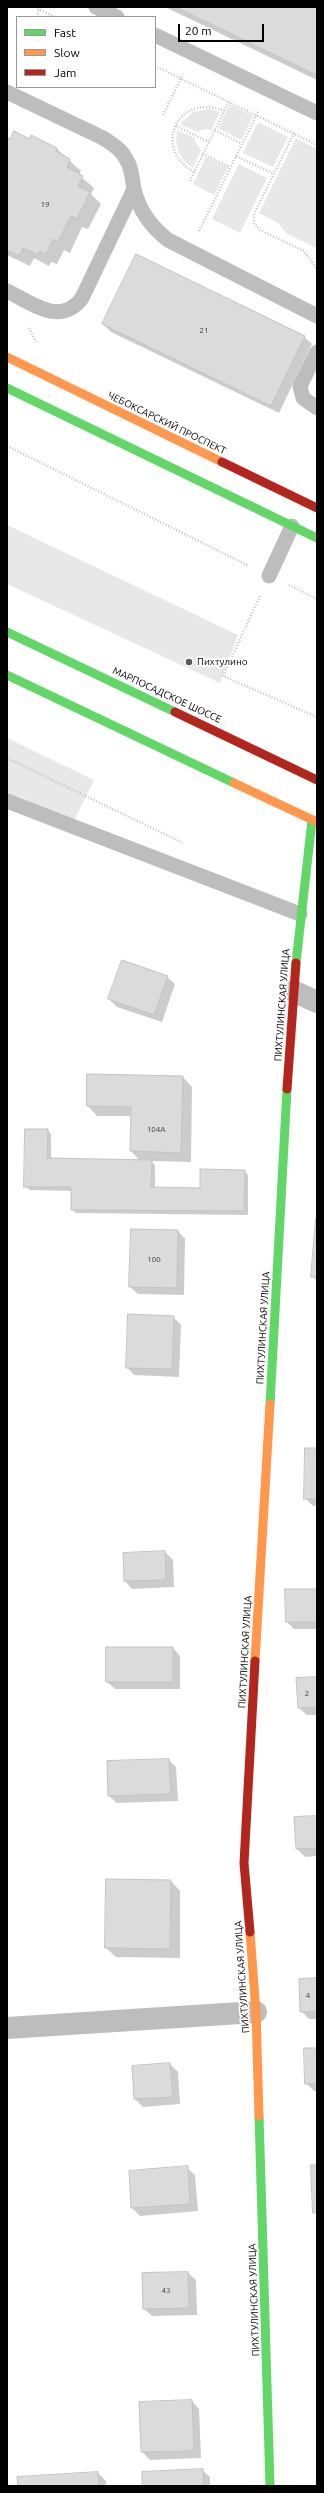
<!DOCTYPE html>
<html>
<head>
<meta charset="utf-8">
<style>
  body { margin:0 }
  #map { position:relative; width:324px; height:2493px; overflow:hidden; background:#fff; font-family:Ubuntu,sans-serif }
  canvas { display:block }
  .frame { position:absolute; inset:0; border:8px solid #000; pointer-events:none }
  .legend { position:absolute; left:16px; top:16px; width:140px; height:72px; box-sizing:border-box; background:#fff; border:1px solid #999; margin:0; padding:5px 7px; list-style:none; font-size:12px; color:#000 }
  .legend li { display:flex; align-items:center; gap:8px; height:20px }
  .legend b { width:20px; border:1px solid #999 }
  .scale { position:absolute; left:178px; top:24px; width:86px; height:18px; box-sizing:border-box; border:2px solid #000; border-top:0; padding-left:5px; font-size:12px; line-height:14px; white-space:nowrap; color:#000; -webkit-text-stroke:3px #fff; paint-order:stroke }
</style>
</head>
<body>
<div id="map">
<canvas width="324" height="2493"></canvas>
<div class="frame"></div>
<ul class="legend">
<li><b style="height:5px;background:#63d668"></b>Fast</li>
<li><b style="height:5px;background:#ff974d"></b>Slow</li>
<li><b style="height:5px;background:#b3261e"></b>Jam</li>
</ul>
<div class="scale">20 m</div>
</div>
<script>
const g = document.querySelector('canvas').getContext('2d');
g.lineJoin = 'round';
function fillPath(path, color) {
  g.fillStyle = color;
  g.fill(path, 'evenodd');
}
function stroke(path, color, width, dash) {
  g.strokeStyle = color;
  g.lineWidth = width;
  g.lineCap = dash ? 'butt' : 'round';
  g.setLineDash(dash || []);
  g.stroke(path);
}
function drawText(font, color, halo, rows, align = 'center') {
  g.font = font + ' Ubuntu,sans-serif';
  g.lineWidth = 3.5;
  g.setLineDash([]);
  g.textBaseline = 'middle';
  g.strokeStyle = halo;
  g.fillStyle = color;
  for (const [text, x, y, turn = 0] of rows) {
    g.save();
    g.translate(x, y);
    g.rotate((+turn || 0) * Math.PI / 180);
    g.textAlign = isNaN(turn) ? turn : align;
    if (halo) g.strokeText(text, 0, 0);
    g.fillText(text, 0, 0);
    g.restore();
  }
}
const green = new Path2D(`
  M230,104L253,116L241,140L218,128Z
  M209,109L220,112L211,130L205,129L198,132L180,124L193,112Z
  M258,122L288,137L273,167L243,153Z
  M177,130L195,138L196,144L201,150L193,168C179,159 174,146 177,130Z
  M296,138L317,149L316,248L287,234L278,223L259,213Z
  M206,157L228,167L214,195L193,184Z
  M239,164L267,178L240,233L212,219Z
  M7,525L238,635L220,683L7,584Z
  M7,738L94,780L72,825L7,795Z`);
const shadow = new Path2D(`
  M165,7H317V80Z
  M7,138L30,140L57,149L81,171L79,175L94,188L91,194L101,204L88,229L82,227L70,253L64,250L57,264L51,262L49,266L34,258L30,266L7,255Z
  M103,324L304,337L312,344L279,413L111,332Z
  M167,977L175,984L162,1022L117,1007L109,999Z
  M88,1075L183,1077L192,1087L191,1162L151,1161L155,1165V1188L201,1189L244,1171L248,1175V1215L76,1213L72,1209V1191L30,1190L25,1186L47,1130L51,1134V1159L140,1161L131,1151V1116H97L88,1106Z
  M317,1223V1281L312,1276Z
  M178,1231L185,1239L184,1295L138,1294L130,1287Z
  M173,1317L181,1325L179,1377L134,1375L127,1367Z
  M317,1449V1506H313L305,1498Z
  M165,1552L173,1560L174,1587L132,1589L125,1581L124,1554Z
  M317,1590V1629H294L287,1622Z
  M173,1648L180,1656V1689H115L107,1682Z
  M317,1678V1715H307L299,1708Z
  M169,1760L176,1767L178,1801L117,1803L109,1796Z
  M317,1817V1856L305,1857L297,1849Z
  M171,1881L180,1891V1958L116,1957L106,1948Z
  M317,1979V2019H309L301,2011Z
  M317,2049V2091H314L306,2083Z
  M170,2064L178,2072L180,2104L143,2107L135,2099Z
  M187,2168L195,2175L198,2211L140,2216L132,2208Z
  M188,2273L196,2280L197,2315L152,2316L144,2309Z
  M192,2401L199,2409L201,2458L150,2460L142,2452L140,2403Z
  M202,2470L210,2477V2486H143Z
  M98,2473L106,2481V2486H19Z`);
const building = new Path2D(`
  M176,7H317V75Z
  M14,131L30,139L31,135L57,148L56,151L70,159L67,167L83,176L78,186L90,192L77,219L71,216L58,242L53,239L46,254L40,251L38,255L23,248L19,256L7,250V137L10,139Z
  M136,254L305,336L271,406L102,324Z
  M122,960L168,976L154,1015L108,999Z
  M87,1074L183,1076L181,1153L130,1151L131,1107L87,1106Z
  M25,1129H48L47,1158L152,1160L151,1187L200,1188V1169L245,1170L244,1211L71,1210V1187H24Z
  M316,1219H317V1277H311Z
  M131,1229L178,1230L177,1288L129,1287Z
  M128,1314L174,1316L172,1369L126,1368Z
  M305,1448H317V1499H304Z
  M165,1551L166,1580L124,1581L123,1553Z
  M285,1589H317V1622H286Z
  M106,1647H173V1682H106Z
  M317,1677V1707L298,1708L296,1678Z
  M169,1759L171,1794L108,1796L107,1761Z
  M317,1816V1848L296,1849L294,1817Z
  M106,1879L171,1880L170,1949L105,1948Z
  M317,1978V2011L300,2012L299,1979Z
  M304,2048H317V2083L305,2084Z
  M170,2063L173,2097L134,2099L132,2066Z
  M311,2165H317V2213H313Z
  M188,2166L190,2204L131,2208L129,2171Z
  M188,2272L189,2308L143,2309L142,2273Z
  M192,2400L194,2451L141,2452L139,2402Z
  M203,2469L204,2486H142V2472Z
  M98,2472L99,2486H18L17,2477Z`);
const path = new Path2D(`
  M35,7L55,17
  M37,17L39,9
  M155,66L317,145
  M163,115L183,74
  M176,126L209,142
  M215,130L242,144
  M294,133L254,214V223L260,230L304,251L317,269
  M203,154L230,167
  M236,156L274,174
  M194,172C151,148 178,92 224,111
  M190,181L229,101
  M199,231L259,110
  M29,328L36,342
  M7,446L249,566
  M289,585L317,599
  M260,596L223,676L317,717
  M7,758L183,843`);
const lane = new Path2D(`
  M96,7L117,17
  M155,35L317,113
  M7,92L103,138C112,144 121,149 126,159C132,168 132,178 134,189C139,210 150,226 168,240L317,316
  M7,291C32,303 60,327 82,298L134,189
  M317,352L300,386L303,398L317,408
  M269,576L292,526
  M7,801L300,914`);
const street = new Path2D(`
  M293,991L317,1002
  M7,2028L256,2012`);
const fast = new Path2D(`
  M7,388L317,538
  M7,632L175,712
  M7,675L234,783
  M296,963L312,820
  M270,1404L287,1089
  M259,2116L270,2486`);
const slow = new Path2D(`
  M7,357L222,462
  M234,783L317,822
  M255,1661L270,1404
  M250,1932L256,2012L259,2116`);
const jam = new Path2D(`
  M222,462L317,508
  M175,712L317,780
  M287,1089L296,963
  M250,1932L244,1863L255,1661`);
const markers = [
  [189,662,4,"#595959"]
];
const numberNames = [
  ["19",45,204],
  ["21",204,330],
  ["104А",156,1129],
  ["100",154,1259],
  ["2",307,1693],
  ["4",308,1995],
  ["43",166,2290]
];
const streetNames = [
  ["ЧЕБОКСАРСКИЙ ПРОСПЕКТ",167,423,26],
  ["МАРПОСАДСКОЕ ШОССЕ",167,695,25],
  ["ПИХТУЛИНСКАЯ УЛИЦА",282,1005,-86],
  ["ПИХТУЛИНСКАЯ УЛИЦА",263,1328,-87],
  ["ПИХТУЛИНСКАЯ УЛИЦА",245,1652,-87],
  ["ПИХТУЛИНСКАЯ УЛИЦА",242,1977,-94],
  ["ПИХТУЛИНСКАЯ УЛИЦА",254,2300,-92]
];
const poiNames = [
  ["Пихтулино",197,662]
];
fillPath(green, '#e8e8e8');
fillPath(shadow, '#0003');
fillPath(building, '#dbdbdb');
stroke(building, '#c3c3c3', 1);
stroke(path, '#c2c2c2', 2.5, [1, 2]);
stroke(lane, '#bdbdbd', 15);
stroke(street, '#bdbdbd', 22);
stroke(fast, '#63d668', 9);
stroke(slow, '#ff974d', 9);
stroke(jam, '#b3261e', 9);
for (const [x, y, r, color] of markers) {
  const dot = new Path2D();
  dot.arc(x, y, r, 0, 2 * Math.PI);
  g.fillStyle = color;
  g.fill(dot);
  stroke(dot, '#fff', 1.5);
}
drawText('8px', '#373737', null, numberNames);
drawText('10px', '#000', '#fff', streetNames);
drawText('10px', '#000', '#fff', poiNames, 'left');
</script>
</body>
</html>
